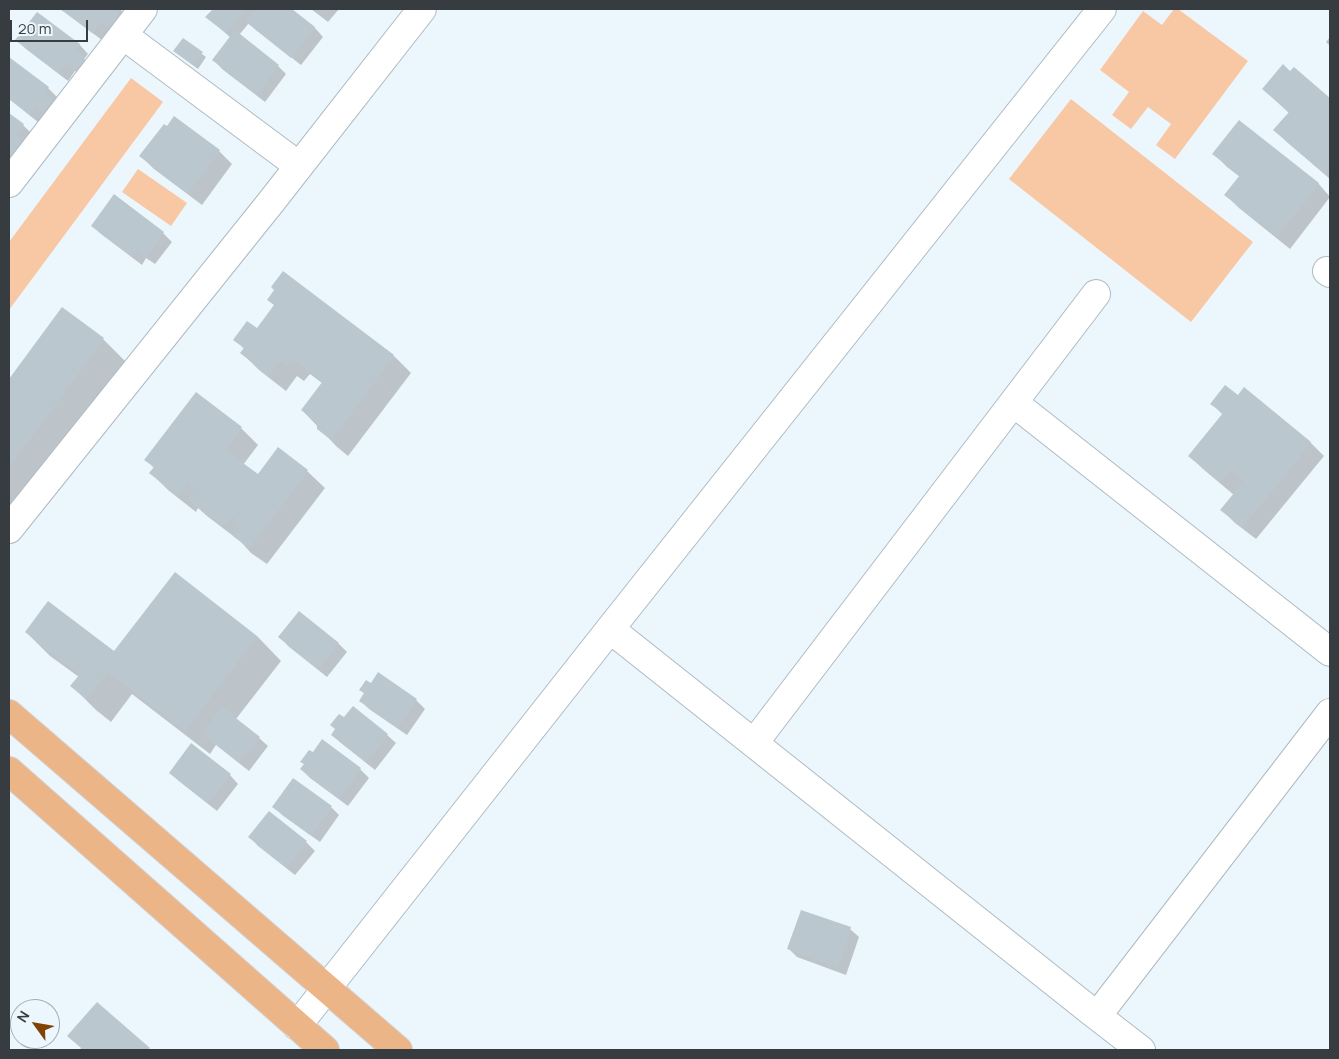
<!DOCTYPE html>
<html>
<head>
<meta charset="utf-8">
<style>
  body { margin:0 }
  #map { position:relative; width:1339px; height:1059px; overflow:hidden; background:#ecf6fd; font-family:Manrope,sans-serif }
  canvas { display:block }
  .frame { position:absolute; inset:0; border:10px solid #373c40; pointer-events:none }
  .north { position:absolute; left:10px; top:999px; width:50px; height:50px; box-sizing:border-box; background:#ecf6fd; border:1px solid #a4acb1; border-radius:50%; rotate:302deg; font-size:14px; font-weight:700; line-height:20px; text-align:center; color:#373c40 }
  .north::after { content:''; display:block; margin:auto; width:18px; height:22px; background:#814302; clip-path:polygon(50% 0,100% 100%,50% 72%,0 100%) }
  .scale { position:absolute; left:10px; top:20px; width:78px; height:22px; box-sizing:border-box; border:2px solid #373c40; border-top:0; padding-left:6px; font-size:15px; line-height:18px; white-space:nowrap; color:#373c40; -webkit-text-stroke:4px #ecf6fd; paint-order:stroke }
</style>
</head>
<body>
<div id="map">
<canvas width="1339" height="1059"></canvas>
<div class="frame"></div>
<div class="north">N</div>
<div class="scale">20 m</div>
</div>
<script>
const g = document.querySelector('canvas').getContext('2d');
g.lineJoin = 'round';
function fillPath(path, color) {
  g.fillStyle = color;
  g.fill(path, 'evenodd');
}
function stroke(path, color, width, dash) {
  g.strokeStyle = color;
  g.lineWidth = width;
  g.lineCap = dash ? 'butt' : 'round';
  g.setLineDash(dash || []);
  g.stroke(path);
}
const green = new Path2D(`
  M1174,9H1178L1248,61L1175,159L1156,145L1171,124L1148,107L1131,129L1112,115L1129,92L1100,70L1143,11L1162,25Z
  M131,78L163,102L9,310V242Z
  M1071,99L1253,242L1191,322L1009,179Z
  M138,169L187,203L171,226L122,192Z`);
const shadow = new Path2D(`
  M60,9H120L123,12L120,17V36L110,29L102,40Z
  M212,9H290L315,28L323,37L301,65L256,30L249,23L239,35L278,66L286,74L265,102L222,69L214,60L231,38L207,17L213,10Z
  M311,9H339L328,22Z
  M38,13L80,45L88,54L84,59L93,67L85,78L75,71L68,81L26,49L17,40Z
  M1330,37V46L1326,42Z
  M183,40L206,57L198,69L179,55Z
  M9,58L48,88L57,97L53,102L62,110L53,121L44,114L38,122L9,99Z
  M1294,69L1330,100V179L1288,143L1275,130L1289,113L1263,89L1290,73Z
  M9,115L23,125L32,134L9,163Z
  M219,151L232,164L202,205L154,169L141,156Z
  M1214,154L1318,183L1330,197L1290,249L1239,208L1226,195L1240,177L1227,167Z
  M92,226L163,233L172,242L155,264L146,258L142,265L101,234Z
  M283,273L394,356L411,373L348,456L336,446L302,410L322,383L310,374L304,381L297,376L286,391L259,370L242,353L245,350L235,339L257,330L275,306L276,290Z
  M62,309L103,339L127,363L9,523V381Z
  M1245,389L1311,443L1324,456L1256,539L1235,523L1222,510L1234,495L1203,469L1190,456L1223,415L1212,404L1238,397Z
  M241,428L258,445L243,465L258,476L278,449L307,471L325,488L267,564L251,553L241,542L207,516L198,508L196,512L168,490L151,473L154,468L146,460Z
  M26,632L115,653L257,636L281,661L236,719L259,738L268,746L249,771L216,745L210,754L132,694L111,722L96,710L72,686L79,677L50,656Z
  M280,637L339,644L347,652L327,677L288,646Z
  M379,674L416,700L425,709L407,735L369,709L360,700L365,694L361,690L371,685Z
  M332,734L387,735L396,743L375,770L341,743Z
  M322,741L360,769L369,778L348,806L310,778L301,769Z
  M170,772L230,775L238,784L217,811L179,781Z
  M274,806L331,807L339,815L320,842L282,815Z
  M250,837L306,842L315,851L295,875L258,846Z
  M850,929L859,937L846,975L797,957L788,948Z
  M97,1003L150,1050H81Z`);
const building = new Path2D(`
  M61,9H111L120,16L111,29L101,21L92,33Z
  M213,9H246L226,33L205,17Z
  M256,9H292L315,27L291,58L246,22Z
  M37,12L80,44L76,50L85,58L75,70L66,63L58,73L15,40Z
  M235,30L279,65L256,94L212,60Z
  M183,38L203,52L193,65L173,51Z
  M9,57L49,87L44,93L54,101L44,113L35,106L29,114L9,99Z
  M1283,64L1290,71L1294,67L1330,98V167L1325,174L1273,130L1289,112L1262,89Z
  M9,113L24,124L16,136L25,142L16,155L9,150Z
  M174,116L220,150L188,193L139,156L164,124L167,126Z
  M1239,120L1319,183L1277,236L1224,195L1240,175L1212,154Z
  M114,194L164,232L146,257L137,250L133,257L91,226Z
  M283,271L394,355L331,440L317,429V422L301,410L323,381L292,358L287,365L280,360L268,375L240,353L244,348L233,340L247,321L257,328L274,305L267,300L274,290L271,287Z
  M62,307L104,338L9,467V379Z
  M1225,385L1238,395L1244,387L1311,442L1242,527L1220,510L1244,481L1230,470L1220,482L1188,456L1223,413L1210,404Z
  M196,392L242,427L225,450L258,474L278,447L308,470L249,548L233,536L239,528L234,525L238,521L232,516L223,526L188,499L195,489L187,483L178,496L149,473L154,467L144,460Z
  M175,572L257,636L185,730L107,671L86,699L70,686L80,674L25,632L48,601L114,651Z
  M299,611L339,643L318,669L278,637Z
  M378,672L417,699L397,728L359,701L364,693L359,690L366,680L371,683Z
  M353,706L388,734L366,762L331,735L335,729L330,725L339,714L344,717Z
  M223,708L260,737L239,763L202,733Z
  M322,739L361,768L339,798L300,769L304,764L300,762L309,750L313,752Z
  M191,743L231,774L207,803L169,773Z
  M293,778L332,806L310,835L272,807Z
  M269,811L307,841L286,867L248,837Z
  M801,910L851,927L837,967L787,949Z
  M97,1002L150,1048L148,1050H80L81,1048L67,1036Z`);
const minor = new Path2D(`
  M123,35L299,166
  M9,183L143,9
  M1327,271L1330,273
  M1014,403L1330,652
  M9,529L271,202L422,9
  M610,629L1097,1016
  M754,743L1096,294
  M297,1026L610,629L1102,9
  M1141,1050L1097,1016L1330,713`);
const major = new Path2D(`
  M9,714L398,1050
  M9,771L325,1050`);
fillPath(green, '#f8c8a5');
fillPath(shadow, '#0003');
fillPath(building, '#bbc7cf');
stroke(minor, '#aebac2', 30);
stroke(major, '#d3d4d5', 30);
stroke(minor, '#fff', 28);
stroke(major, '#ebb588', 28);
</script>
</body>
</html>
